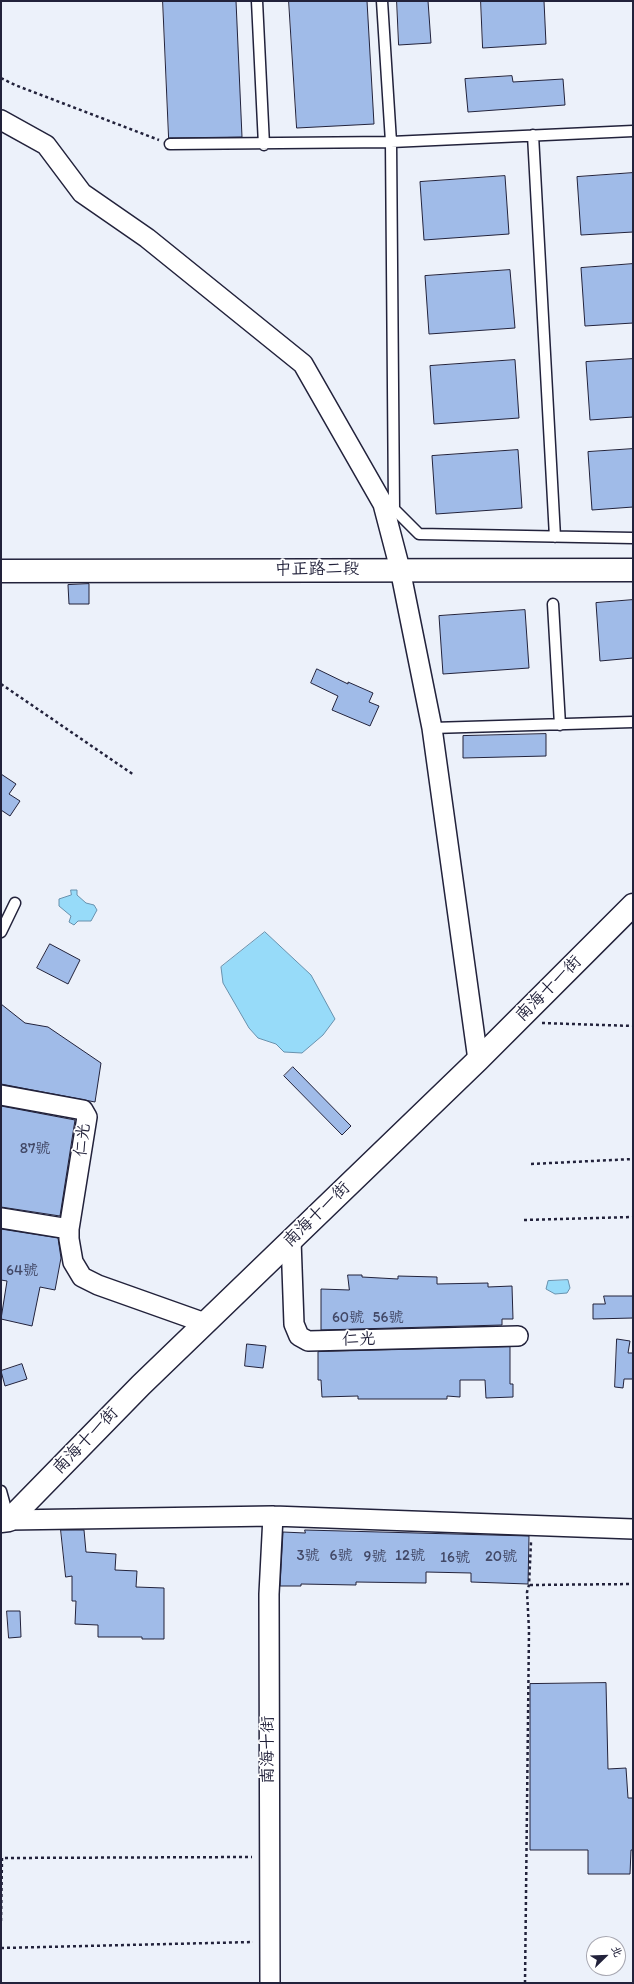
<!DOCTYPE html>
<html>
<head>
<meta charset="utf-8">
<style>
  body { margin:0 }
  #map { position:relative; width:634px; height:1984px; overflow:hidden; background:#ecf1fa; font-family:Itim,"LXGW WenKai TC",sans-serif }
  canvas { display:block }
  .frame { position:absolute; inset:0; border:2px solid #22223b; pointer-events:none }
  .north { position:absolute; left:586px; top:1936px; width:40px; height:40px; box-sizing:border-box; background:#fff; border:1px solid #a7a7b1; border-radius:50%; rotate:67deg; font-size:11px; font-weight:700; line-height:16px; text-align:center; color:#22223b }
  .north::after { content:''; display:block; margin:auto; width:14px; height:18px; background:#22223b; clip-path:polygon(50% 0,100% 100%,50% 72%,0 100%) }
</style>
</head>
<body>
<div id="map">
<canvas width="634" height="1984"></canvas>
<div class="frame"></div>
<div class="north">北</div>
</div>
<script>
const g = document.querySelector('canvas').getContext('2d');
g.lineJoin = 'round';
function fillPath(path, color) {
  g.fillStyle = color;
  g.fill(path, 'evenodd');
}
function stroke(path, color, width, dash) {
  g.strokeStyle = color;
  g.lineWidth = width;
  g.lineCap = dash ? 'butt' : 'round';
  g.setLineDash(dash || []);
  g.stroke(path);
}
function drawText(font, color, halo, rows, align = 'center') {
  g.font = font + ' Itim,"LXGW WenKai TC",sans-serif';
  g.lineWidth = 3.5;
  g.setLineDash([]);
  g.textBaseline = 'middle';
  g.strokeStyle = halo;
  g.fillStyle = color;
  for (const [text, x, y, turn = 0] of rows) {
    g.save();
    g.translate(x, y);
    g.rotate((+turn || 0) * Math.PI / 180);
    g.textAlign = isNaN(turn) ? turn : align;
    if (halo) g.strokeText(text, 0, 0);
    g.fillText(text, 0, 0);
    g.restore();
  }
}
const water = new Path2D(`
  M71,890H77V895L86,903L94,905L97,910L91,921H78L74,925L69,922L71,916L59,906V899L71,895Z
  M265,932L311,975L335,1019L323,1035L302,1053L284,1052L276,1044L258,1038L249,1028L223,983L221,967Z
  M568,1280L570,1288L567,1293L555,1294L546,1289L548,1281Z`);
const building = new Path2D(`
  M163,1H236L242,137L169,138Z
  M289,1H367L374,124L297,128Z
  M397,1H428L431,43L399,45Z
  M481,1H544L546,44L483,48Z
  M512,76L513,82L563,79L565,105L468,112L465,79Z
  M633,173V232L581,235L577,177Z
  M505,176L509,234L424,240L420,182Z
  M633,264V323L585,326L581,268Z
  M510,270L515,328L429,334L425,276Z
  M633,359V417L590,420L586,362Z
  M515,360L519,418L434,424L430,366Z
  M633,449V507L592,510L588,452Z
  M518,450L522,508L436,514L432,456Z
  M89,584V604H69L68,585Z
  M633,600V658L600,661L596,603Z
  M525,610L529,668L443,674L439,616Z
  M317,669L348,684V682L373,693L369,702L379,706L370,726L332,710L338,696L311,683Z
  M546,734V756L463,758V736Z
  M1,774L16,784L9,794L20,801L10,816L1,810Z
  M50,944L80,960L68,984L37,968Z
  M1,1004L25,1023L48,1027L101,1063L95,1102L1,1084Z
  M293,1067L351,1126L342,1135L284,1076Z
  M1,1106L75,1120L60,1216L1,1207Z
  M1,1229L58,1238L61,1258L55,1290L40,1287L32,1326L1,1319L7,1281L1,1280Z
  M348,1275H362V1277L398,1279V1276L437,1277V1284L488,1283V1287L512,1286L513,1319H502V1325L321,1330V1289L349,1290Z
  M604,1296H633V1318L593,1319V1304H605Z
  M617,1339L630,1341L628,1353H633V1379H624L623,1388L615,1387Z
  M247,1344L266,1346L263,1368L245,1366Z
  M510,1347V1384H513V1397L486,1398L485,1380H460V1397L447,1396V1399H358V1396L322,1397L321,1380H318V1352Z
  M22,1364L27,1379L5,1386L1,1371Z
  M61,1530H84L86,1552L116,1554L115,1570L137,1571L136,1587L164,1588V1639H142V1637H98V1625L75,1624L76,1601H72V1576L66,1577Z
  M305,1530L529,1536L528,1584L471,1582V1573L426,1572V1583L356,1582V1585L301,1584V1586H280L283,1532L305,1533Z
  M7,1611H20L21,1637L9,1638Z
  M606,1683L608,1769L626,1768L628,1798H633V1850H631L630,1874H588V1850H530V1684Z`);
const path = new Path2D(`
  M1,78L15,85L159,140
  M1,684L134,775
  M542,1023L633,1026
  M531,1164L633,1159
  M524,1220L633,1217
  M530,1585L633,1584
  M1,1921L2,1858L252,1857
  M1,1948L253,1942
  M525,1983L529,1630L527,1592L529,1585L531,1542`);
const service = new Path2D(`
  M257,1L264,145
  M382,1L391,142L394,509L419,534L633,538
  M533,135L555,537
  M170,144L391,142L633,131
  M553,604L560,725
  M432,728L633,722
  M1,932L15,903
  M1,1491L9,1520`);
const minor = new Path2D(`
  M1,120L46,145L82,193L147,238L303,364L383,504L400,569L432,728L478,1060
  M1,1095L83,1110L87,1117L69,1229V1239L73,1262L82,1277L98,1285L205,1323
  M1,1218L69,1229
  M291,1240L294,1324L299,1336L308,1341L518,1336
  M9,1520L273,1516L633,1529
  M270,1983L269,1594L273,1516`);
const tertiary = new Path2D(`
  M1,571L633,570
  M1,1521L9,1520L141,1385L478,1060L633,905`);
const numberNames = [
  ["87號",35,1149],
  ["64號",22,1271],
  ["60號",348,1318],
  ["56號",388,1318],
  ["3號",308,1556],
  ["6號",341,1556],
  ["12號",410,1556],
  ["9號",375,1557],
  ["20號",501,1557],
  ["16號",455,1558]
];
const streetNames = [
  ["中正路二段",317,570],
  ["南海十一街",549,989,-45],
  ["仁光",83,1140,-83],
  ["南海十一街",317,1215,-44],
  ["仁光",359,1340,-1],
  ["南海十一街",86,1441,-46],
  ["南海十街",269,1750,-90]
];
fillPath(water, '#97dbf9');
stroke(water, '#6891ad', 1);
fillPath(building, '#a0bbe8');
stroke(building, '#22223b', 1);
stroke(service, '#22223b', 13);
stroke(minor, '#22223b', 22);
stroke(tertiary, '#22223b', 25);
stroke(path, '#22223b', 2.5, [3, 3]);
stroke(service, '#fff', 10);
stroke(minor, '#fff', 19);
stroke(tertiary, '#fff', 22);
drawText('15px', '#424866', null, numberNames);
drawText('17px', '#22223b', '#fff', streetNames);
</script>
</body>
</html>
